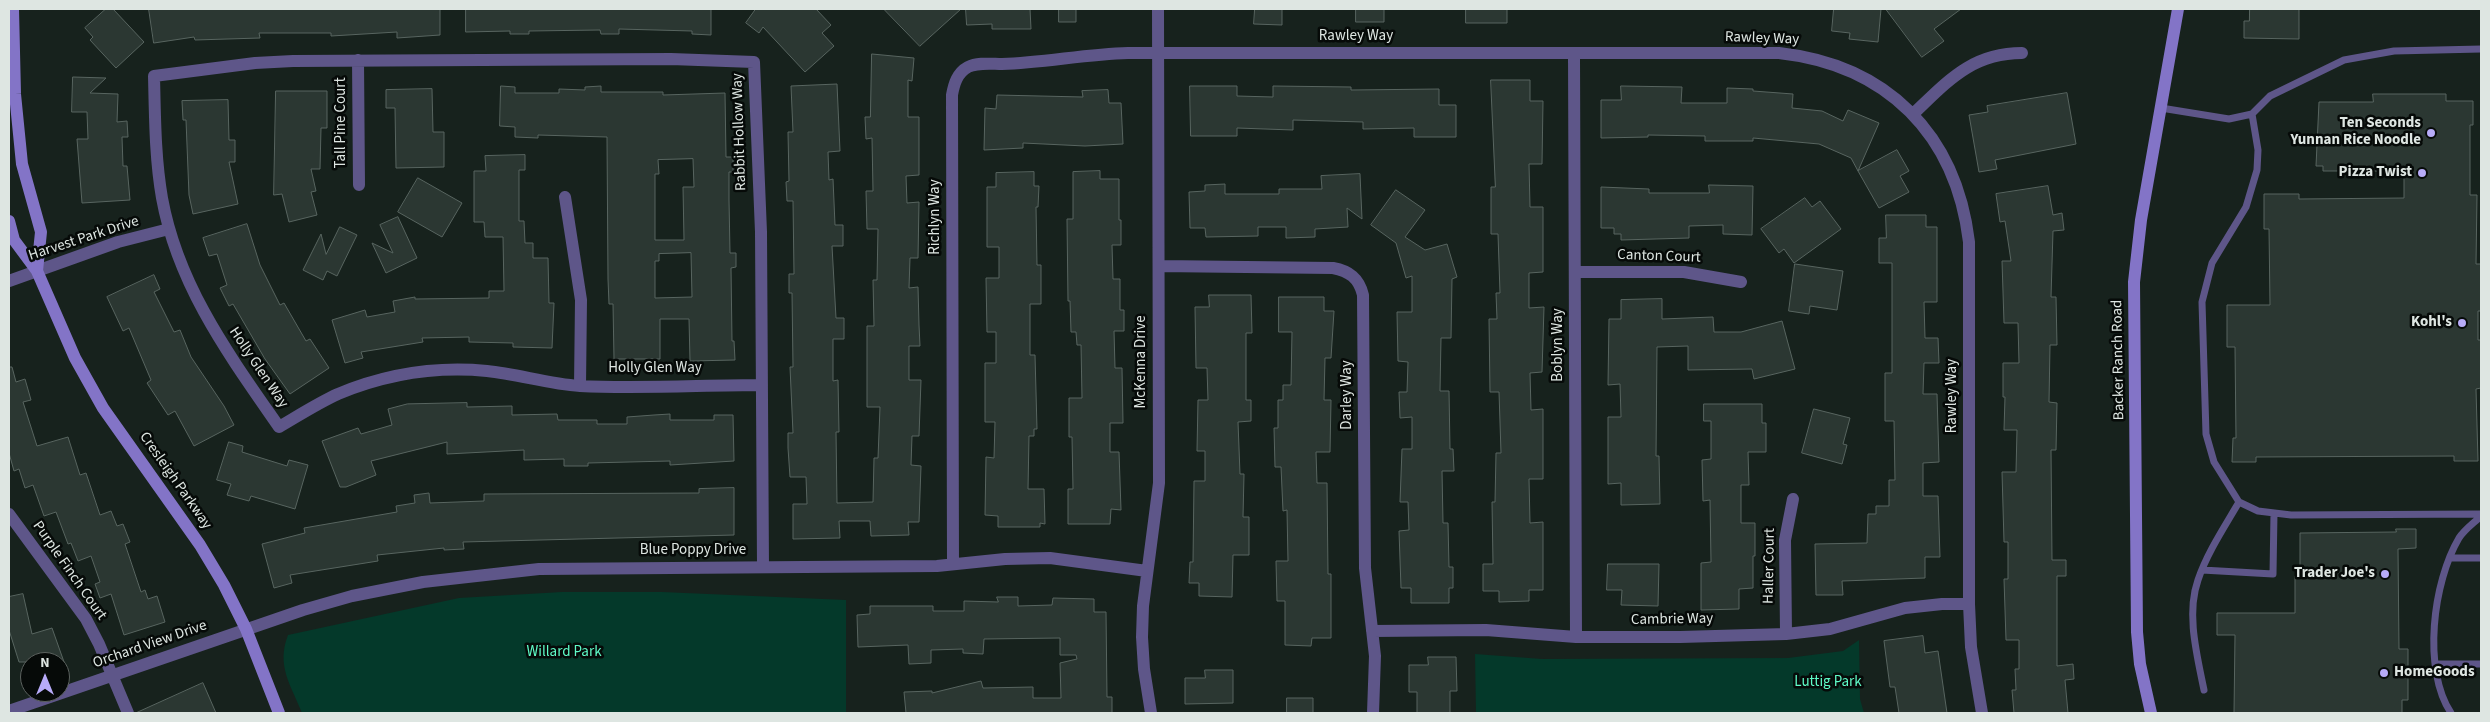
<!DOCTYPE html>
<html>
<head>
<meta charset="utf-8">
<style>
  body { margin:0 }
  #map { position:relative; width:2490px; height:722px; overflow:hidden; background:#17221d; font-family:"Source Sans 3",sans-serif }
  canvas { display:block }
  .frame { position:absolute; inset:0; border:10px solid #dee6e2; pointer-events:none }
  .north { position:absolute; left:20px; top:652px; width:50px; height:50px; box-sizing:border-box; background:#060a08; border:1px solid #5c625f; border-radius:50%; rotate:0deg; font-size:14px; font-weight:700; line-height:20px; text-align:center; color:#dee6e2 }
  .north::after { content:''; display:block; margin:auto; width:18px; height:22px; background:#b7abf8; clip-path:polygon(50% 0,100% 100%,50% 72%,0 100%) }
</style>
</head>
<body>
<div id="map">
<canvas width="2490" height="722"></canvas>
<div class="frame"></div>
<div class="north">N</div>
</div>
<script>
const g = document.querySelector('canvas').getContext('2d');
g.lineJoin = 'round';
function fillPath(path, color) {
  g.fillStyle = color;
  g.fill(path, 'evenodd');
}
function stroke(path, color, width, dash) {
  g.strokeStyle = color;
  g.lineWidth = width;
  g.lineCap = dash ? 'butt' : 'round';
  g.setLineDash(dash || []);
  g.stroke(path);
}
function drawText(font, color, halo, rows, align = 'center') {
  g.font = font + ' "Source Sans 3",sans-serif';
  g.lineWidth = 5;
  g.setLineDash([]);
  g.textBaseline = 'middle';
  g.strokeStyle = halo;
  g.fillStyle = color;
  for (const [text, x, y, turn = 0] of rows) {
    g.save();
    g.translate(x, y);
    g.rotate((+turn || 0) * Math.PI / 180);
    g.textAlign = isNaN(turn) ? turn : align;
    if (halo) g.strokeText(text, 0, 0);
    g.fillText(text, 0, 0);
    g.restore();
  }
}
const green = new Path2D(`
  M562,592H662L846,600V713H302C291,685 276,666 288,635L459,598Z
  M1859,640L1860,699L1864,713H1476L1475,654L1542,659L1788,658L1843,651Z`);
const building = new Path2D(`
  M106,9H113L144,42L116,68L90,40L93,37L85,28Z
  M149,9H440V35L397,38V32L331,36V33H259L260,38L195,40L194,37L154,43Z
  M466,9H711V35L692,34V31L619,29V34H601L600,30L529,31V34H510V31L466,32Z
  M756,9H816L831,25L822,33L834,46L805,72L763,27L759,33L746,23Z
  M884,9H961L920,46Z
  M966,9H1030L1031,29H992V24L967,25Z
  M1059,9H1076V22H1059Z
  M1255,9H1282V25L1254,24Z
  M1356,9H1384V22H1356Z
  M1466,9H1507V23H1466Z
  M1834,9H1881L1878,42L1849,39L1850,33L1832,31Z
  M1886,9H1961L1934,29L1944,41L1922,57Z
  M2250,9H2299V39L2244,38V21H2249Z
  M872,54L914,58L912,81L908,80V117H919V175L906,176L907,203L919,202L918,258H910L909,288L918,287L919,325L920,346H909V380H921L919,436H912L911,465L921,466L919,522H908L909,535L871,536L870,521H839L840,538L793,539V504H807L806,477H790L788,448V433H793L790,367H793L792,293H789V274H794L793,201H787L786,182L789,181L788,132H793L791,86L837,84L840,151L828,152L829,180L833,179L835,225H843V246H832L836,318H844V339H833V381L838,380L839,432H836L837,503L873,502L874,458H878L880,407H867V326H874L873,280H877L878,229H867L866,191H873L872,138L866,139L865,117H870Z
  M73,77L106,78L90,93L118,94L117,122L127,121L128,137H122L123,166H127L130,200L82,203L77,139H88L87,112H72Z
  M1491,80H1530V101H1543L1542,164H1529L1530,207H1543V272L1529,273V308L1544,307L1542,372L1530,373L1531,410L1543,409V479H1529L1530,523L1543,522V590H1529V601L1499,602V591H1483V564H1493L1492,502H1495L1496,453H1501L1499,392H1490L1489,319H1497L1496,293H1500L1498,234H1491V187H1495Z
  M501,86L515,87V93H559V89L585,90V87L601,86V92H663V95L725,93L726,157H733V172H729V200L730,253H736V267L731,268L732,341H734L735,360L690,361L689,319H660V359H614L613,304H609L608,279L607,137L538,135V138L515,137V127L500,126ZM693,159L694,187H683L684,240H655V174H659L658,160ZM691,253L692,297L655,298V261H659V254Z
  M1190,86H1237V96L1273,97V86L1351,87V90L1439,89V105H1456V137H1414V128L1363,129V122L1293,120V130L1237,128V136H1191Z
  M1621,86L1682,87L1681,103H1727V88L1753,89V91L1793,94L1792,108L1822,111L1843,121L1848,110L1879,123L1858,171L1851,158L1819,144L1753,138V141H1705V136L1648,135V137L1601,138V100H1621Z
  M432,89L433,132H444V167L396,168L395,108H386V90Z
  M1108,90L1109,103H1121L1123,144L1085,146L1023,143V148L984,150L985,108L996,109L997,95L1083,97L1082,91Z
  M276,91H327V128H321L320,169H311L316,191L311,192L317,215L289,222L282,194L274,195Z
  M2067,93L2076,144L1995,160L1997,169L1979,172L1969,115L1988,112L1987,106Z
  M2373,94H2446V101H2473V125H2470V195H2477L2476,264H2481V311H2478V340H2481V388L2476,389L2478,461H2454V456L2256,457V462H2232L2233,438H2236L2235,347H2227V305H2270L2269,229H2264V194H2299V199L2404,198V171H2323V166H2316L2319,102H2373Z
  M228,100L229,140H235V162H229L238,204L193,214L189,195L186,120H183L182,101Z
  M1897,150L1909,171L1900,176L1909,192L1879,208L1858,171Z
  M525,155V170H519V221H524L525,243H533V258H548L549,303H554L552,348L513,347V343L469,342V337L422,338L423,342L361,352L363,358L345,363L332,320L365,310L367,317L395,312L393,301L415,297V299L489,298V291H504L503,237H485L484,222H474V171H486L485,156Z
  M1100,171V179H1119V220H1121V245H1112L1113,279H1120V310H1124V331H1114L1115,368H1122L1123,423H1110V452H1119L1121,510L1111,509L1110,524H1068V489H1073L1072,437H1069V398H1082L1081,345H1077L1076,332H1071L1070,301H1068L1067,219H1073V172Z
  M1034,172V186H1039L1038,207H1036L1037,265H1041V304H1030V355H1035L1037,429H1034V436H1029L1028,489H1044L1045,524L1040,523V527H998V516L985,515L986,457L994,458L995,422H985V363H996V332H987L986,278H999V247H987V187H996V173Z
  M1360,174L1362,219L1347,208L1348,227L1315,229V237L1286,238V227H1258V236L1206,237L1205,228H1190L1189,192L1205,191V185L1225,184V194H1279V189H1322L1321,176Z
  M418,178L462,203L442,237L398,212Z
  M1709,185L1753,186L1752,235L1723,234V225L1689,226V238L1621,240V234H1614V228H1601V187L1649,189V193H1709Z
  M2048,186L2053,215L2062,213L2064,230L2053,231L2051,297H2056L2057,345H2050L2049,402L2057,403L2056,450H2051L2052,560H2066V576H2057V666L2073,664L2074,679L2065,680L2068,713H2014L2012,690H2016L2015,669H2019V640H2006L2004,579H2008V542H2004L2002,472H2016L2017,430H2004L2005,397H2003V363H2019L2018,323H2004L2002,261H2011L2005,221L2000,222L1996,194Z
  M1396,190L1425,210L1405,237L1425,250L1447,244L1457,277L1452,279L1451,338H1441L1440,391H1449L1450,449H1453L1454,471H1442L1443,523H1448L1449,567H1453V588H1449V603H1411V588H1401L1399,531L1409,530L1408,502H1400L1402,449H1412V417L1400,418L1399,392H1407L1408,362L1398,361L1397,312H1412V276L1406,278L1396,243L1371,225Z
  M1805,198L1812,207L1820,201L1841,229L1794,263L1784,249L1779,253L1761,229Z
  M1886,215H1926V227H1937V302H1924L1925,338H1938L1939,363H1924L1923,394H1937L1939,462L1923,463V496H1938L1940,557H1925V578L1842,581L1843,595H1816L1815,544L1867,543L1868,514H1876V506H1889V480H1895L1894,421H1885V373H1892V263H1879V238H1886Z
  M398,217L417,258L386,273L372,243L393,253L380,225Z
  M247,224L260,265L280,305L284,303L306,341L310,339L329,368L290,394L265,359L233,304L229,306L220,288L227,285L217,254L209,256L203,238Z
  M340,227L357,235L337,276L327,271L323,280L303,270L321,234L326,254Z
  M1795,264L1843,271L1837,310L1810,306L1809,314L1789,311Z
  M154,275L160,289L154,292L174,332L180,330L191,357L224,406L234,425L194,446L175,411L168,415L147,383L151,380L129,328L123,331L107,297Z
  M1209,295H1251L1252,333H1246V400H1251V421L1238,422L1240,474H1244L1243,517H1249V555H1233L1232,597L1199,596V583H1189L1190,562H1193L1194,481H1205V451H1197L1198,400H1208L1207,368H1196L1195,307H1209Z
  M1279,297H1324V311H1334L1331,358H1325L1324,400H1331L1330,452H1316L1317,483H1327L1328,574H1331V638H1312L1311,646L1285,645V601H1277L1276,561H1288L1287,510L1283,511L1281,467H1275L1274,428H1278V400H1283V385H1291L1292,332H1279Z
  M1662,299V319L1713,317L1714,332H1741L1782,321L1795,369L1754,379L1752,369L1688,370V346L1657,347L1656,456H1659L1660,504L1621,505V483L1608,484V417H1621L1620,384L1608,385L1609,319H1621V300Z
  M9,367H12L16,382L25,379L31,400L23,402L37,446L68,437L80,475L86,473L100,515L111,511L117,526L123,524L130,542L125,544L141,592L145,590L148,599L157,596L165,622L124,635L111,594L100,598L95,584L100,582L91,556L78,561L71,543L68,544L56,512L44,516L33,485L25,488L19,469L14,471L9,453Z
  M467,403V407L512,406V415L557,414L558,420H597V424H627V417L654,415L670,414V420H714V415H733L734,461L670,465V461L588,463V466H564V459L524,460V450L447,454V442L371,461L376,475L346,487H340L322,441L358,428L361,434L392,425L388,409L407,404Z
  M1704,404H1762V423H1766V452H1748L1749,485H1741V523H1755V556H1753V588L1739,589V609L1701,610V563L1711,562L1710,500L1703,501L1702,460L1711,459V421H1704Z
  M1814,409L1850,418L1843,444L1847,445L1842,464L1802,453Z
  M229,442L243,446L242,452L287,466L289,460L308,465L295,509L251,496L249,501L227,495L231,484L217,480Z
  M734,488V535L463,542L464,549L444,550V548L377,555L378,561L290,575L292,583L274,588L262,544L305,533L304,528L397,512L396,506L415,503L414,495L429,493L430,503L484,501V494L699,493V489Z
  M2396,529H2416V548L2398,549L2399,649H2408V700H2402V713H2234L2235,635H2217V613H2295V576H2300V533L2396,532Z
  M1608,564H1659L1658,606L1621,605L1622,590H1607Z
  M23,594L32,634L52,628L64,662H19L9,630V597Z
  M997,597H1018V606L1052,605L1053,598L1094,599V612H1106L1107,697H1112V713H906L904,692L932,691V693L981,681L983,688L1033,687V698H1061L1060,663L1077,659L1076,655H1060V638L984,639L983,654L963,653V649L931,650V663L909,664L908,645L858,647L857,615L870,614V606H933V611H964V601L998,602Z
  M1923,636L1925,653L1938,651L1947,713H1899L1895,687H1890L1884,641Z
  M1428,657H1456L1457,691H1450V713H1417V692H1409V665H1428Z
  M1205,670H1233V703L1185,704V678H1205Z
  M203,683L216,713H136Z
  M1287,698H1313V713H1287Z`);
const lane = new Path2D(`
  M2161,108L2229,119L2252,114L2270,96L2344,60L2394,51L2481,49
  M2252,114L2258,150L2257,170L2246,207L2212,263L2202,302L2206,434L2214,462L2239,502L2258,511L2291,515L2481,514
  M2450,558H2481
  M2202,570L2273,574L2274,513
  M2435,664H2481
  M2204,690C2197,655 2186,614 2198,580C2207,553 2225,526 2239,502
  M2451,713C2422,669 2433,582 2459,538C2465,529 2474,523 2481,516`);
const street = new Path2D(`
  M1574,54L1576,637
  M358,60L359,185
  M1913,114C1947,82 1971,53 2022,53
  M565,197L581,300L580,386
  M1159,266L1333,268C1349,271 1359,278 1363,295L1365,568L1375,656L1373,713
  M1575,272H1684L1741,282
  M9,281L118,242L169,229
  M762,385C702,385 640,389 580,386C548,384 518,374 487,371C435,366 386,374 338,394C318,403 298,416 279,427C229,355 178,286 162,198C155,158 155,116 154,76L255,63L293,61L671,59L754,62L761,232L763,567
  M9,514L86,619L99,644L128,713
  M953,564L952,95C954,84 957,73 968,67C978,62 992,64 1002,64C1044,63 1085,54 1128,53H1779C1887,65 1956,134 1969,242V604L1971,647L1982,713
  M1372,631L1486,630L1576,637H1680L1786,634L1830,629L1905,608L1942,604H1969
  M1786,634L1785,540L1793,499
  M9,711L303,610L352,596L423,582L539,569L937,566L1005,559L1050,558L1147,571
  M1151,713L1144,669L1142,637L1143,606L1159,483L1158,9`);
const secondary = new Path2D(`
  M13,9L15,94L22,164L41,232L37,271
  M9,221L14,240L37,271L75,358L103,408L200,545L224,585L246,629L279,713
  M2151,713L2140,664L2137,632L2134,282L2141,220L2178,9`);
const markers = [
  [2431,133,5,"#b7abf8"],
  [2422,173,5,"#b7abf8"],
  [2462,323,5,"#b7abf8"],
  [2385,574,5,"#b7abf8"],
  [2384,673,5,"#b7abf8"]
];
const streetNames = [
  ["Rawley Way",1356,37],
  ["Rawley Way",1762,39,2],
  ["Tall Pine Court",342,123,-90],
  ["Rabbit Hollow Way",740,132,-92],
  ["Richlyn Way",936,217,-90],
  ["Harvest Park Drive",84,239,-18],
  ["Canton Court",1659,257,2],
  ["Boblyn Way",1559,345,-90],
  ["Backer Ranch Road",2119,360,-91],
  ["McKenna Drive",1142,362,-90],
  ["Holly Glen Way",258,368,56],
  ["Holly Glen Way",655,369],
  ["Darley Way",1348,395,-90],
  ["Rawley Way",1953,396,-90],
  ["Cresleigh Parkway",175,481,55],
  ["Blue Poppy Drive",693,551],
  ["Haller Court",1770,566,-89],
  ["Purple Finch Court",69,571,55],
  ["Cambrie Way",1672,620,-1],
  ["Orchard View Drive",150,645,-19]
];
const poiNames = [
  ["Ten Seconds",2421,124],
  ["Yunnan Rice Noodle",2421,141],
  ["Pizza Twist",2412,173],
  ["Kohl's",2452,323],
  ["Trader Joe's",2375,574],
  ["HomeGoods",2394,673,"left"]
];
const parkNames = [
  ["Willard Park",564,653],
  ["Luttig Park",1828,683]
];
fillPath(green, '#04392a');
fillPath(building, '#2b3732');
stroke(building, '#586560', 1);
stroke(lane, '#5e5689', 7);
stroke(street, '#5e5689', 12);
stroke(secondary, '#8374c7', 12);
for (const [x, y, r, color] of markers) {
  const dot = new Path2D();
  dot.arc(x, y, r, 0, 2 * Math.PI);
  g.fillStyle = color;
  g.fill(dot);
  stroke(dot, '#060a08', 2);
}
drawText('15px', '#dee6e2', '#060a08', streetNames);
drawText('bold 15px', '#dee6e2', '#060a08', poiNames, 'right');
drawText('15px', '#5ffcc8', '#060a08', parkNames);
</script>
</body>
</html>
